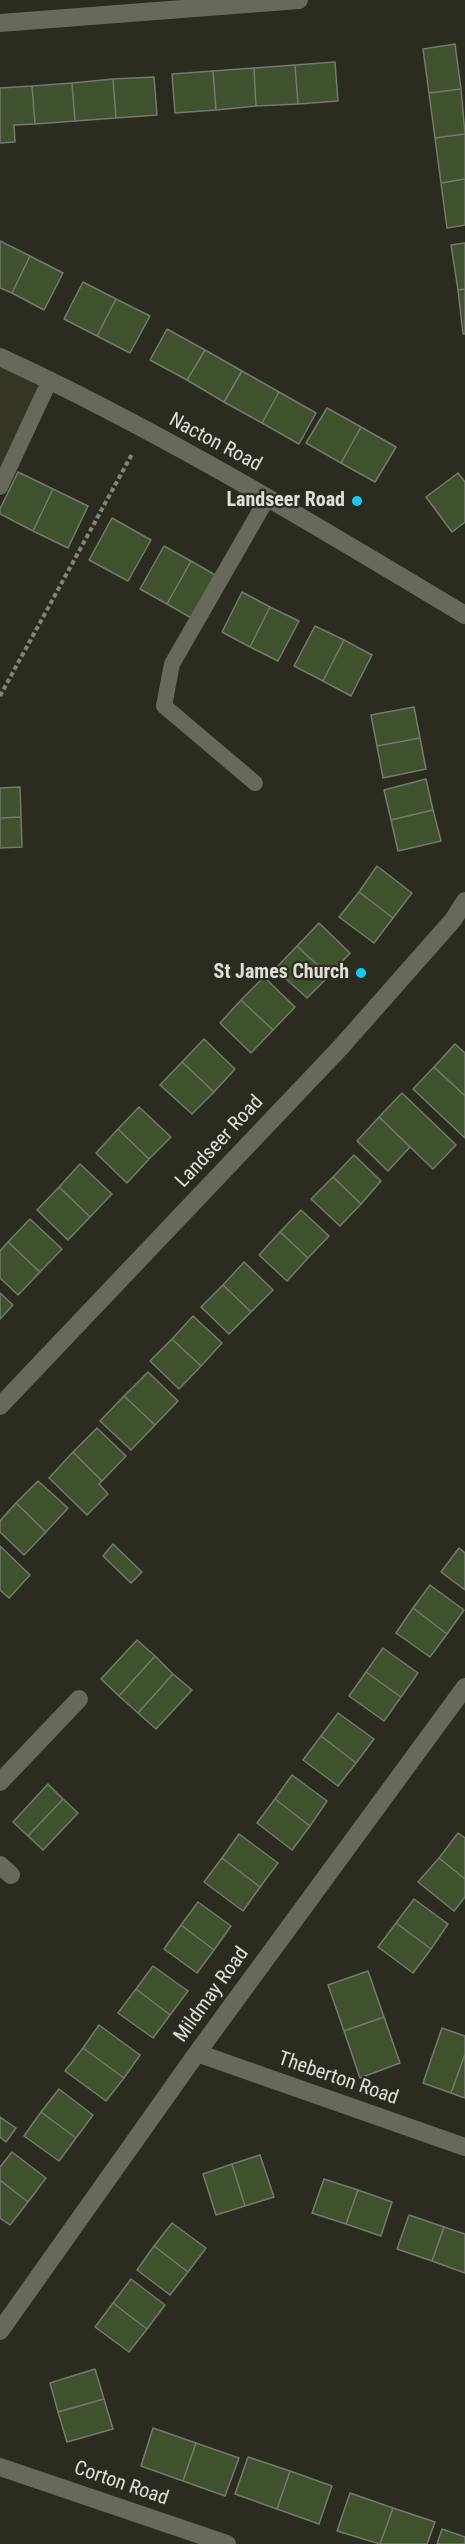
<!DOCTYPE html>
<html>
<head>
<meta charset="utf-8">
<style>
  body { margin:0 }
  canvas { display:block; background:#2b2b1f }
</style>
</head>
<body>
<canvas width="465" height="2544"></canvas>
<script>
const g = document.querySelector('canvas').getContext('2d');
g.lineJoin = 'round';
function fillPath(path, color) {
  g.fillStyle = color;
  g.fill(path, 'evenodd');
}
function stroke(path, color, width, dash) {
  g.strokeStyle = color;
  g.lineWidth = width;
  g.lineCap = dash ? 'butt' : 'round';
  g.setLineDash(dash || []);
  g.stroke(path);
}
function drawText(font, color, halo, rows, align = 'center') {
  g.font = font + ' "Roboto Condensed",sans-serif';
  g.lineWidth = 4.5;
  g.setLineDash([]);
  g.textBaseline = 'middle';
  g.strokeStyle = halo;
  g.fillStyle = color;
  for (const [text, x, y, turn = 0] of rows) {
    g.save();
    g.translate(x, y);
    g.rotate((+turn || 0) * Math.PI / 180);
    g.textAlign = isNaN(turn) ? turn : align;
    if (halo) g.strokeText(text, 0, 0);
    g.fillText(text, 0, 0);
    g.restore();
  }
}
const built = new Path2D(`
  M0,357L50,380L0,487Z`);
const building = new Path2D(`
  M455,44L461,89L429,93L423,49Z
  M335,62L338,101L298,104L295,65Z
  M295,65L298,104L256,106L254,68Z
  M254,68L256,106L216,110L213,71Z
  M213,71L216,110L175,113L172,74Z
  M154,77L157,115L116,118L113,79Z
  M113,79L116,118L75,121L72,83Z
  M72,83L75,121L35,124L32,86Z
  M32,86L35,124L14,125L15,142L0,143V88Z
  M461,89L465,134L435,138L429,93Z
  M465,134V179L441,183L435,138Z
  M465,179V225L447,228L441,183Z
  M0,241L30,256L12,293L0,288Z
  M465,243V289L458,290L451,245Z
  M30,256L63,273L44,310L12,293Z
  M83,282L116,299L97,336L64,319Z
  M465,289V334H463L458,290Z
  M116,299L150,316L130,353L97,336Z
  M167,329L205,350L187,380L150,360Z
  M205,350L242,371L224,402L187,380Z
  M242,371L279,392L262,423L224,402Z
  M279,392L316,413L299,444L262,423Z
  M327,408L361,427L341,463L306,443Z
  M361,427L396,447L375,482L341,463Z
  M18,472L53,489L33,531L0,514V509Z
  M458,473L465,482V522L452,532L426,497Z
  M53,489L88,506L68,548L33,531Z
  M112,518L151,540L128,581L89,560Z
  M164,546L191,561L167,604L140,589Z
  M191,561L217,576L193,619L167,604Z
  M242,592L270,607L250,647L222,632Z
  M270,607L299,621L278,661L250,647Z
  M315,626L344,640L323,681L294,666Z
  M344,640L372,655L351,696L323,681Z
  M414,707L420,738L377,746L371,715Z
  M420,738L426,769L383,778L377,746Z
  M426,779L433,810L391,820L384,790Z
  M20,787L21,817L0,818V788Z
  M433,810L441,841L398,851L391,820Z
  M21,817L22,847L0,848V818Z
  M377,866L412,893L393,918L359,892Z
  M359,892L393,918L374,943L339,917Z
  M319,923L350,953L329,976L297,946Z
  M297,946L329,976L307,998L275,969Z
  M264,977L295,1007L273,1030L241,1000Z
  M241,1000L273,1030L251,1053L220,1023Z
  M204,1039L235,1069L214,1092L182,1062Z
  M455,1044L465,1053V1096L434,1067Z
  M182,1062L214,1092L192,1114L160,1085Z
  M434,1067L465,1096V1138L413,1089Z
  M402,1093L456,1145L433,1169L379,1117Z
  M139,1107L171,1137L149,1159L118,1129Z
  M379,1117L410,1147L388,1171L357,1141Z
  M118,1129L149,1159L127,1183L96,1153Z
  M354,1155L381,1181L361,1204L333,1177Z
  M80,1164L112,1194L90,1217L59,1187Z
  M333,1177L361,1204L340,1226L311,1199Z
  M59,1187L90,1217L68,1240L37,1210Z
  M301,1210L329,1236L308,1258L280,1232Z
  M30,1219L62,1249L40,1272L8,1242Z
  M280,1232L308,1258L287,1281L259,1255Z
  M8,1242L40,1272L18,1295L0,1278V1251Z
  M244,1262L273,1290L251,1312L223,1285Z
  M223,1285L251,1312L229,1334L201,1307Z
  M0,1293L13,1305L0,1319Z
  M193,1316L222,1343L201,1366L172,1339Z
  M172,1339L201,1366L179,1389L150,1361Z
  M148,1372L178,1401L155,1425L124,1396Z
  M124,1396L155,1425L131,1450L100,1421Z
  M97,1428L126,1456L102,1481L73,1452Z
  M73,1452L102,1481L99,1484L108,1494L87,1515L49,1478Z
  M38,1481L68,1508L46,1532L16,1503Z
  M16,1503L46,1532L24,1555L0,1532V1521Z
  M113,1544L142,1572L131,1583L103,1556Z
  M0,1546L30,1575L9,1598L0,1590Z
  M459,1548L465,1553V1590L441,1572Z
  M430,1585L464,1610L447,1634L413,1608Z
  M413,1608L447,1634L430,1657L396,1633Z
  M137,1640L155,1656L119,1696L101,1679Z
  M383,1648L418,1673L401,1697L366,1672Z
  M155,1656L173,1674L138,1713L119,1696Z
  M366,1672L401,1697L384,1721L349,1696Z
  M173,1674L192,1690L156,1729L138,1713Z
  M338,1713L374,1739L356,1763L321,1736Z
  M321,1736L356,1763L338,1786L303,1760Z
  M292,1775L327,1801L310,1826L275,1799Z
  M48,1784L63,1799L28,1836L13,1822Z
  M63,1799L78,1813L43,1850L28,1836Z
  M275,1799L310,1826L292,1850L257,1823Z
  M458,1833L465,1838V1879L439,1858Z
  M239,1834L278,1863L260,1887L222,1858Z
  M222,1858L260,1887L243,1911L204,1882Z
  M439,1858L465,1879V1897L454,1911L418,1882Z
  M414,1899L448,1924L431,1949L396,1923Z
  M198,1902L231,1926L214,1950L181,1925Z
  M396,1923L431,1949L413,1973L378,1947Z
  M181,1925L214,1950L197,1973L164,1949Z
  M153,1966L188,1991L170,2015L136,1989Z
  M368,1971L384,2017L344,2031L328,1985Z
  M136,1989L170,2015L153,2038L118,2013Z
  M384,2017L400,2063L360,2078L344,2031Z
  M99,2025L140,2055L124,2078L83,2048Z
  M442,2028L465,2036V2054L451,2093L423,2083Z
  M83,2048L124,2078L106,2101L65,2071Z
  M465,2054V2098L451,2093Z
  M59,2089L93,2115L76,2138L41,2112Z
  M41,2112L76,2138L59,2161L24,2136Z
  M0,2117L16,2128L6,2142L0,2137Z
  M12,2152L46,2178L28,2202L0,2180V2167Z
  M260,2155L274,2197L245,2206L232,2164Z
  M232,2164L245,2206L216,2215L203,2174Z
  M324,2179L358,2190L346,2224L312,2213Z
  M0,2180L28,2202L10,2225L0,2218Z
  M358,2190L392,2202L381,2236L346,2224Z
  M409,2215L444,2227L432,2261L397,2249Z
  M172,2223L206,2248L188,2272L154,2246Z
  M444,2227L465,2234V2273L432,2261Z
  M154,2246L188,2272L170,2295L137,2270Z
  M131,2279L165,2305L147,2329L113,2303Z
  M113,2303L147,2329L129,2352L95,2327Z
  M95,2369L104,2399L58,2412L50,2383Z
  M104,2399L113,2429L67,2442L58,2412Z
  M153,2428L196,2443L183,2481L141,2466Z
  M196,2443L239,2458L225,2496L183,2481Z
  M248,2457L290,2471L277,2509L235,2494Z
  M290,2471L332,2486L319,2524L277,2509Z
  M350,2493L393,2508L380,2544L337,2531Z
  M393,2508L435,2522L427,2544H380Z
  M442,2529L465,2537V2544H437Z`);
const path = new Path2D(`
  M0,696L132,454`);
const service = new Path2D(`
  M0,487L50,380
  M255,783L164,706L172,664L268,497`);
const minor = new Path2D(`
  M0,23L299,0
  M0,1782L79,1699
  M0,1865L11,1875
  M197,2053L465,2147
  M0,2331L197,2053L465,1687
  M0,2467L227,2544`);
const tertiary = new Path2D(`
  M0,357C161,431 313,524 465,615
  M0,1406L340,1048L453,920L465,901`);
const markers = [
  [357,501,6,"#15cafb"],
  [361,973,6,"#15cafb"]
];
const streetNames = [
  ["Nacton Road",215,443,28],
  ["Landseer Road",220,1142,-47],
  ["Mildmay Road",212,1995,-54],
  ["Theberton Road",338,2079,19],
  ["Corton Road",121,2484,19]
];
const poiNames = [
  ["Landseer Road",345,501],
  ["St James Church",349,973]
];
fillPath(built, '#363523');
fillPath(building, '#3f512d');
stroke(building, '#747a6e', 1.5);
stroke(path, '#83847a', 4, [4.5, 3]);
stroke(service, '#68685b', 16);
stroke(minor, '#68685b', 18);
stroke(tertiary, '#68685b', 18);
for (const [x, y, r, color] of markers) {
  const dot = new Path2D();
  dot.arc(x, y, r, 0, 2 * Math.PI);
  g.fillStyle = color;
  g.fill(dot);
  stroke(dot, '#2b2b1f', 2);
}
drawText('20px', '#dfe0d8', '#2b2b1f', streetNames);
drawText('bold 20px', '#dfe0d8', '#2b2b1f', poiNames, 'right');
</script>
</body>
</html>
